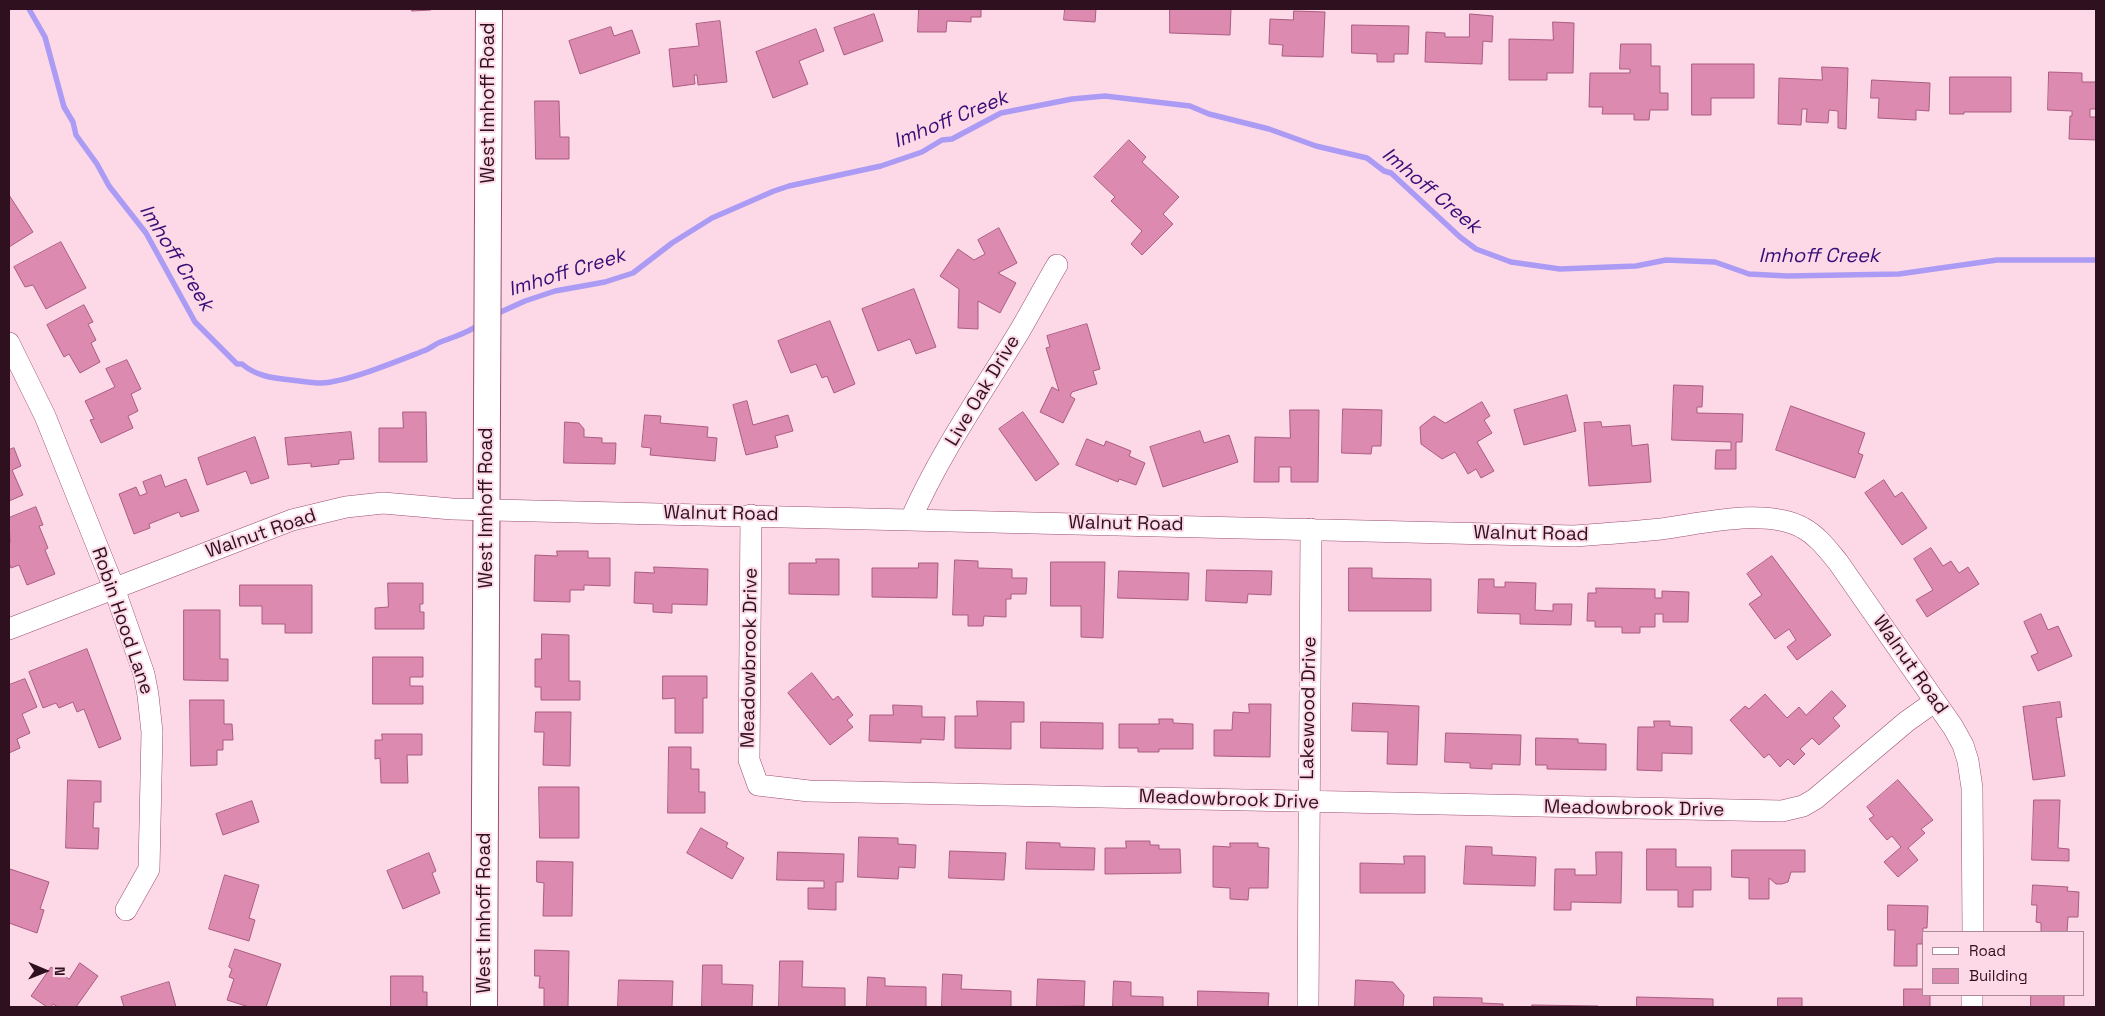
<!DOCTYPE html>
<html>
<head>
<meta charset="utf-8">
<style>
  body { margin:0 }
  #map { position:relative; width:2105px; height:1016px; overflow:hidden; background:#fdd9e7; font-family:"Space Grotesk",sans-serif }
  canvas { display:block }
  .frame { position:absolute; inset:0; border:10px solid #2f101f; pointer-events:none }
  .legend { position:absolute; left:1922px; top:931px; width:162px; height:65px; box-sizing:border-box; background:#fdd9e7; border:1px solid #ab8997; margin:0; padding:6px 9px; list-style:none; font-size:15px; color:#2f101f }
  .legend li { display:flex; align-items:center; gap:10px; height:25px }
  .legend b { width:25px; border:1px solid #ab8997 }
  .north { position:absolute; left:20px; top:946px; width:50px; height:50px; -webkit-text-stroke:4px #fdd9e7; paint-order:stroke; rotate:91deg; font-size:14px; font-weight:700; line-height:20px; text-align:center; color:#2f101f }
  .north::after { content:''; display:block; margin:auto; width:18px; height:22px; background:#2f101f; clip-path:polygon(50% 0,100% 100%,50% 72%,0 100%) }
</style>
</head>
<body>
<div id="map">
<canvas width="2105" height="1016"></canvas>
<div class="frame"></div>
<ul class="legend">
<li><b style="height:6px;background:#fff"></b>Road</li>
<li><b style="height:14px;background:#dc8aaf"></b>Building</li>
</ul>
<div class="north">N</div>
</div>
<script>
const g = document.querySelector('canvas').getContext('2d');
g.lineJoin = 'round';
function stroke(path, color, width, dash) {
  g.strokeStyle = color;
  g.lineWidth = width;
  g.lineCap = dash ? 'butt' : 'round';
  g.setLineDash(dash || []);
  g.stroke(path);
}
function fillPath(path, color) {
  g.fillStyle = color;
  g.fill(path, 'evenodd');
}
function drawText(font, color, halo, rows, align = 'center') {
  g.font = font + ' "Space Grotesk",sans-serif';
  g.lineWidth = 4;
  g.setLineDash([]);
  g.textBaseline = 'middle';
  g.strokeStyle = halo;
  g.fillStyle = color;
  for (const [text, x, y, turn = 0] of rows) {
    g.save();
    g.translate(x, y);
    g.rotate((+turn || 0) * Math.PI / 180);
    g.textAlign = isNaN(turn) ? turn : align;
    if (halo) g.strokeText(text, 0, 0);
    g.fillText(text, 0, 0);
    g.restore();
  }
}
const stream = new Path2D(`
  M29,9L45,37L64,107L73,122L76,135L97,164L109,186L146,233L195,322L237,364H242C256,376 272,378 291,380C301,381 311,383 321,383C348,382 400,360 426,350C432,347 437,343 443,341C456,336 468,333 480,324
  M494,315L525,301L555,291L605,282L633,273L672,243L712,218L774,191L789,186L881,166L922,152L942,140L952,139L1001,113L1072,99L1105,96L1190,106L1209,114L1269,129L1316,146L1367,158L1384,171L1391,173L1460,237L1476,249L1511,262L1560,269L1636,266L1666,260L1715,262L1749,274L1787,276L1899,274L1997,260H2096`);
const building = new Path2D(`
  M412,9H431V10L412,11Z
  M919,9H981V17H971V22L947,21L946,32H918Z
  M1065,9H1096L1095,22L1064,20Z
  M1170,9H1231L1230,35L1170,33Z
  M1294,11L1325,12L1323,57L1282,56L1283,45L1269,44L1270,19L1293,20Z
  M874,14L883,41L844,55L834,28Z
  M1470,14L1493,16L1492,42L1483,41L1482,64L1425,62L1426,32L1445,33V37H1469Z
  M720,21L727,82L698,85L697,75H694L695,84L673,87L669,49L699,46L696,24Z
  M1553,22L1574,23L1573,73H1547V80H1509V39L1553,40Z
  M1352,25L1409,26L1408,54H1394V62H1377V54L1352,53Z
  M611,27L614,36L632,30L640,53L580,74L569,41Z
  M816,29L824,51L799,61L808,84L773,98L756,52Z
  M1621,44H1651V66H1660V93H1668V110H1650L1649,120H1634V114H1602L1603,107H1589L1590,73H1630V69H1620Z
  M1692,64H1754V98H1711V115H1692Z
  M1822,67L1848,68L1846,129L1838,128V111L1829,110L1828,123L1806,122L1807,109H1802L1801,125L1778,124L1779,78L1822,80Z
  M2049,72L2082,73V82H2096V109H2090V117H2096V140L2069,139L2070,116H2072V111L2048,110Z
  M1950,77H2011V112H1964V114H1950Z
  M1872,80L1930,83L1929,111L1916,110V120L1878,118L1879,98H1871Z
  M535,101H559L560,137H569V159H536Z
  M1129,140L1146,157L1142,162L1179,197L1163,214L1173,224L1142,255L1131,244L1142,231L1111,201L1115,197L1094,177Z
  M9,195L33,232L9,247Z
  M999,228L1017,263L998,273L1016,283L1000,313L978,301V329L958,328L959,289L940,276L958,249L974,260L985,254L978,240Z
  M61,242L86,288L46,309L33,285L25,287L14,267Z
  M914,289L936,347L916,354L910,339L878,351L862,309Z
  M84,305L93,322L88,324L96,340L91,343L100,362L80,373L69,354L64,357L47,325Z
  M830,321L855,384L834,393L827,376L822,378L816,364L791,373L778,341Z
  M1087,324L1100,369L1093,371L1097,384L1072,392L1070,396L1075,399L1063,423L1040,412L1052,387L1059,391L1046,348L1050,347L1047,336Z
  M127,360L141,389L131,394L138,411L128,416L133,428L101,443L90,420L94,419L85,401L115,387L106,369Z
  M1674,385L1703,386L1702,407H1697V413L1743,414L1742,442H1736V469H1715L1716,450H1731V442L1672,440Z
  M1567,395L1576,431L1524,445L1514,410Z
  M747,401L753,425L788,415L793,431L775,436L778,447L746,455L733,405Z
  M1482,402L1490,416L1484,420L1492,433L1477,442L1494,471L1481,478L1476,469L1468,474L1455,452L1442,459L1421,444L1420,427L1434,416L1445,423Z
  M1791,406L1865,433L1858,453L1863,455L1855,478L1776,450Z
  M1343,409L1382,410L1381,446H1372L1371,454L1342,453Z
  M1290,410H1319L1318,482H1291V467H1279V482H1254L1255,437L1290,438Z
  M403,412H426L427,462H379V428H403Z
  M1023,412L1059,464L1036,481L999,429Z
  M645,415L661,416L660,423L708,427L707,437L717,438L715,461L650,455L651,448L642,447Z
  M565,422L579,423L584,429V437L602,438V443H616L615,464L564,463Z
  M1601,422L1602,427L1630,425L1632,446L1648,444L1651,482L1589,486L1584,423Z
  M1200,431L1204,443L1229,435L1238,462L1163,487L1150,447Z
  M351,432L354,459L339,460V464L311,467V463L288,465L285,438Z
  M255,437L269,478L251,484L246,471L207,485L198,458Z
  M1087,439L1104,446L1106,441L1131,451L1129,456L1145,463L1136,485L1119,479L1118,482L1076,465Z
  M14,448L21,466L12,470L23,495L9,501V450Z
  M161,475L165,487L186,479L199,511L181,517L179,512L149,524L150,528L134,534L119,494L136,487L140,496L147,493L143,482Z
  M1884,480L1895,497L1902,492L1927,528L1902,545L1865,493Z
  M36,507L43,525L39,526L48,548L45,550L55,574L27,585L19,565L11,568L9,563V544L10,543L9,518Z
  M1931,548L1943,566L1951,561L1959,573L1968,567L1979,584L1927,617L1916,600L1933,590L1914,559Z
  M557,551H588V558H610V586L584,585V590H570V602L534,601L535,555L557,556Z
  M1772,556L1831,635L1797,660L1787,647L1796,640L1789,629L1775,639L1749,604L1762,595L1747,574Z
  M816,559H839V595L789,594V563H816Z
  M955,560L978,561V568L1012,569V578H1027L1026,594H1011V599H1006V617L984,616L983,626H968V615H953Z
  M1051,562H1105L1103,638L1081,637V606H1051Z
  M919,563H938L937,598L872,597V568H918Z
  M654,567L708,569L707,605L672,604V613L653,612V604L634,603L635,572L654,573Z
  M1349,568H1372V578L1431,579V611H1349Z
  M1207,570L1272,571L1271,595L1248,594L1247,603L1206,601Z
  M1119,571L1189,573L1188,600L1118,598Z
  M1479,579H1494V587H1505V582L1536,583L1535,610L1553,611V604H1572L1571,625L1520,624V614L1478,613Z
  M388,583H423V604H420V612H424V629H375V608L388,607Z
  M240,585H312V633H285V624H262V606H240Z
  M1596,588L1655,589V598H1662V591L1689,592L1688,622H1663V614H1655V627H1640V633H1622V627H1595V621H1587L1588,593H1596Z
  M184,610H220V659H228V681L184,680Z
  M2041,614L2048,630L2058,626L2072,656L2038,671L2031,656L2038,653L2024,622Z
  M542,634L569,635V681H580V700H541V687H535V659H541Z
  M87,649L121,739L99,748L84,709L77,712L73,702L59,708L56,703L43,708L29,672Z
  M373,657H423V677H410V686H423V704H373Z
  M812,673L833,700L838,696L853,715L847,720L853,727L830,745L788,693Z
  M663,676H707V698H703V733H675V698L663,699Z
  M25,679L37,707L22,714L30,733L17,739L20,748L9,753V685Z
  M1832,691L1846,706L1833,718L1840,726L1819,745L1812,738L1800,749L1805,754L1794,765L1788,759L1780,767L1769,754L1764,758L1730,720L1745,706L1749,709L1765,694L1787,718L1799,707L1806,715Z
  M190,700H224V724H232L233,740H223V750H217V765L191,766Z
  M977,701L1024,702V722H1011V749L955,748V716H977Z
  M2060,702L2062,717L2056,718L2065,776L2033,780L2023,707Z
  M1353,703L1419,706L1417,765L1387,764L1388,732L1352,731Z
  M1249,704H1271L1270,757L1214,756V730H1232L1233,712L1249,713Z
  M893,705L922,706V717H945L944,740L921,739V743L869,741L870,715H893Z
  M536,712H571L570,766L543,765L544,732H535Z
  M1159,719H1173V723L1193,724V749H1159V752H1138V748H1119V724H1159Z
  M1654,721H1670V726L1692,727V754L1662,753V771L1637,770L1638,727H1654Z
  M1041,722L1103,723V749L1041,748Z
  M1446,733L1521,735L1520,765L1492,764V769L1470,768V763L1445,762Z
  M382,734H422V755H407L408,783H381L380,758L375,759V740H382Z
  M1536,738L1578,739V743L1606,744V770L1547,769V765H1536Z
  M669,747H691V769H699V792H705V813H668Z
  M68,780L101,781V802H94L93,828H99L98,849L66,848Z
  M1898,780L1933,820L1921,829L1925,833L1908,848L1918,860L1898,877L1884,862L1901,847L1892,836L1887,840L1869,819L1874,816L1867,807Z
  M539,787H579V838H540Z
  M2034,800H2060L2058,848L2069,849V861L2032,860Z
  M252,801L259,822L223,835L216,814Z
  M701,828L728,843L726,847L744,858L732,879L687,853Z
  M859,837L898,838V844L916,845L915,868L899,867L898,879L858,877Z
  M1126,841H1150V845H1159V849H1180L1181,873L1105,874V848H1126Z
  M1027,842L1060,843V847L1095,848L1094,870L1026,869Z
  M1230,843H1258V847L1269,848L1268,888H1249L1248,900L1230,899V888L1213,887V846L1230,847Z
  M1466,846L1492,847V855L1536,857L1535,886L1464,884Z
  M1647,849H1676V867H1711V890H1693V907H1678V890H1647Z
  M1732,850H1805V872H1791L1788,882L1782,884H1776L1769,878V899H1749V878L1732,877Z
  M950,851L1006,853L1004,880L949,878Z
  M778,852L844,854L843,882H836V910L808,909V888H824V881L777,880Z
  M1596,852H1622L1621,903L1571,902V910H1554L1555,869H1575V875H1596Z
  M429,853L436,871L432,873L440,893L403,909L387,871Z
  M1404,856H1425V893H1360V863L1404,864Z
  M537,861L573,862L572,916H543L544,883L537,882Z
  M10,869L49,882L40,909L44,910L37,933L9,923Z
  M225,875L259,885L249,918L255,920L249,941L209,929Z
  M2033,885L2068,887L2067,891L2079,892L2078,917H2068L2067,932H2041V923L2036,922L2037,905H2032Z
  M1888,905L1928,906L1927,928H1923L1922,944H1917V966H1894L1895,930H1888Z
  M235,949L281,964L266,1007H249L227,1000L234,979L229,977L232,969L229,967Z
  M535,950L569,951L568,1007H544V988H539L540,976H535Z
  M780,961H803L802,987L845,988V1007H779Z
  M80,963L98,976L76,1007H58L53,1004L51,1007H47L31,996L51,967L69,979Z
  M703,965H722V984L753,985L752,1007H702Z
  M943,974L962,975L961,989L1011,991V1007H942Z
  M391,976H423V992H427V1007H391Z
  M868,977L885,978V986L926,987V1007H867Z
  M1038,979L1085,981L1084,1006L1037,1007Z
  M619,980L673,981L672,1007H618Z
  M1356,980L1393,982L1404,995L1403,1007H1355Z
  M1114,981L1131,982V996L1163,997V1007H1113Z
  M169,982L176,1007H124L121,997Z
  M1904,989H1924V995H1930V1007H1904Z
  M1198,991L1269,993L1268,1007H1198Z
  M2031,995H2064V1007H2031Z
  M1434,997L1482,998V1003L1503,1004V1007H1434Z
  M1637,997L1713,999V1007H1637Z
  M1778,998H1802V1007H1778Z
  M1532,1005L1598,1006V1007H1532Z`);
const minor = new Path2D(`
  M9,343L45,416L114,588L144,674L148,695L152,732L149,869L126,910
  M751,515L749,760L758,785L809,791L1782,811L1803,806L1815,799L1906,722L1934,702
  M911,519C940,453 982,393 1019,332C1032,310 1044,287 1057,265
  M9,629L292,520L346,507L383,503L452,509L1574,536C1603,534 1632,532 1661,529C1701,524 1766,507 1803,528C1818,536 1828,550 1838,562L1953,727L1963,745L1968,761L1972,788L1973,932
  M1308,1007L1311,529
  M1972,1007V995`);
const tertiary = new Path2D(`
  M484,1007L489,9`);
const streetNames = [
  ["West Imhoff Road",489,103,-90],
  ["Live Oak Drive",983,391,-59],
  ["West Imhoff Road",487,508,-90],
  ["Walnut Road",721,514,1],
  ["Walnut Road",1126,524,1],
  ["Walnut Road",261,534,-19],
  ["Walnut Road",1531,534,1],
  ["Robin Hood Lane",122,621,71],
  ["Meadowbrook Drive",750,658,-89],
  ["Walnut Road",1910,665,55],
  ["Lakewood Drive",1309,708,-89],
  ["Meadowbrook Drive",1229,800,2],
  ["Meadowbrook Drive",1634,809,1],
  ["West Imhoff Road",485,913,-90]
];
const waterNames = [
  ["Imhoff Creek",951,120,-22],
  ["Imhoff Creek",1431,191,40],
  ["Imhoff Creek",1819,257],
  ["Imhoff Creek",176,258,58],
  ["Imhoff Creek",567,273,-17]
];
stroke(stream, '#ac9bf4', 5.5);
fillPath(building, '#dc8aaf');
stroke(building, '#aa5c81', 1);
stroke(minor, '#9a4e72', 22);
stroke(tertiary, '#9a4e72', 28);
stroke(minor, '#fff', 21);
stroke(tertiary, '#fff', 26);
drawText('19px', '#2f101f', '#fdd9e7', streetNames);
drawText('italic 20px', '#370e78', '#fdd9e7', waterNames);
</script>
</body>
</html>
